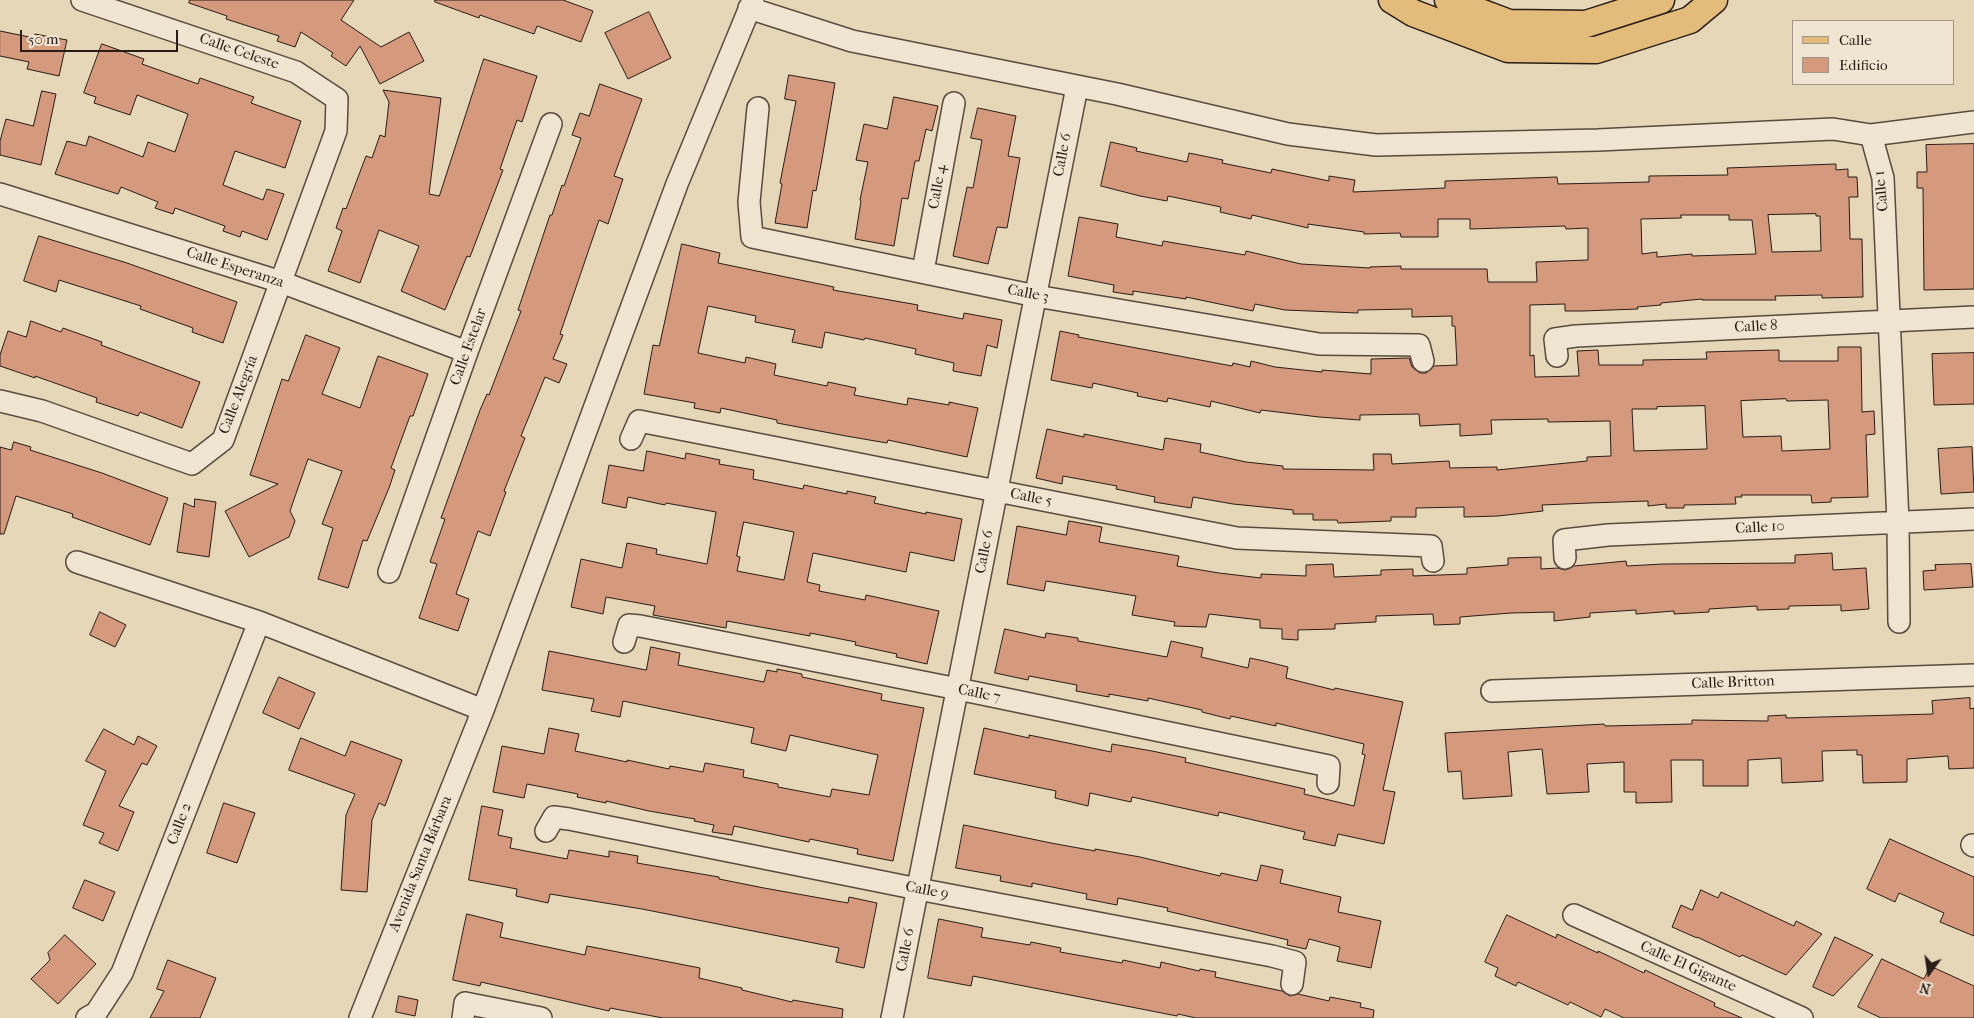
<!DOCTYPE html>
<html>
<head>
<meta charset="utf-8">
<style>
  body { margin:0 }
  #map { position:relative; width:1974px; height:1018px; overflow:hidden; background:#e6d7b8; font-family:"IM FELL French Canon",serif }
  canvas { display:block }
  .legend { position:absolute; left:1792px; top:20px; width:162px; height:65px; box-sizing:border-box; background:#efe5d1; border:1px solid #a09586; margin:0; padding:6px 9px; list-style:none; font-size:15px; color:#2a1c16 }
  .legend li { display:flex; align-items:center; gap:10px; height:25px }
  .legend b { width:25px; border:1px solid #a09586 }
  .north { position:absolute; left:1904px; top:948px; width:50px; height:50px; -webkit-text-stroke:4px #efe5d1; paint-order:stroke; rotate:194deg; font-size:14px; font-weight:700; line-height:20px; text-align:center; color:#2a1c16 }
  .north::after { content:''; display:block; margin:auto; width:18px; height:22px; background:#2a1c16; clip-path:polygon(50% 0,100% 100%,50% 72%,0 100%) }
  .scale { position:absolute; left:20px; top:30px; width:158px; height:22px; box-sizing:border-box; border:2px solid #2a1c16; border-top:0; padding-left:6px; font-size:15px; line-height:18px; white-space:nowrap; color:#2a1c16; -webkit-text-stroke:4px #efe5d1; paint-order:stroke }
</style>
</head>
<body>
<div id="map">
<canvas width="1974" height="1018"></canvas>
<ul class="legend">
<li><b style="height:6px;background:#e3bc7c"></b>Calle</li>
<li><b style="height:14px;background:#d5997e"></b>Edificio</li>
</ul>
<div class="north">N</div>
<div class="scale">50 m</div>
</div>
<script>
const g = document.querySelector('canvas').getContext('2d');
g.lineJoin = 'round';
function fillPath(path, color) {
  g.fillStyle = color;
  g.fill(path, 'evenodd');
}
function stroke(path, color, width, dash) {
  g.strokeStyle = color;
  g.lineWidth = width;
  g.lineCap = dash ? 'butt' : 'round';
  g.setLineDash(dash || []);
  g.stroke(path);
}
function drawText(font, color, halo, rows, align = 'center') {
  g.font = font + ' "IM FELL French Canon",serif';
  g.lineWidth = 4.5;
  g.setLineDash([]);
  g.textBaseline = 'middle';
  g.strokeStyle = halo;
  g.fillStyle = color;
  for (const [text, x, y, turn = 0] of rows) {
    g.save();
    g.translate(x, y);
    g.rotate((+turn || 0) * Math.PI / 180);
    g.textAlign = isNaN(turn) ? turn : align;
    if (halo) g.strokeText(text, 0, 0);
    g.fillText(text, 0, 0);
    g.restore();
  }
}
const building = new Path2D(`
  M190,0H354L341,20L381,47L409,32L424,61L380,84L360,46L346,66L331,56L333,53L301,32L295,47L277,41L279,36L226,19L227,16L189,3Z
  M435,0H563L593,11L581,42L537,26L534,34L480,15L479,18L435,2Z
  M649,12L671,58L628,79L605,33Z
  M0,31L34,38L35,34L67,40L59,76L27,69L29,62L0,56Z
  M102,44L144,59L142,64L198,84L200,78L254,97L251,103L301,121L285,168L235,151L223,185L263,200L267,189L284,194L267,240L242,231L240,237L223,231L225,226L175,208L173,214L155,208L158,202L121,187L118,194L55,174L67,141L86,146L89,136L143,157L148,142L175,152L188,114L137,95L130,115L94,103L96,97L84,93Z
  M484,59L537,76L522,122L517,120L500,169L503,170L470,257L467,256L445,310L401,291L419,246L379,230L360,283L328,271L342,231L336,228L343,208L346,209L366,156L372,158L380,135L385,137L389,102L383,90L441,98L429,194L439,196Z
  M789,75L835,83L822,159L816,191L813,190L807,228L775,223L782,184L780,183L796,101L785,99Z
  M600,84L642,99L614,176L623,179L608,224L599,220L560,334L563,335L553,359L567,364L559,383L545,377L521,436L525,438L504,491L506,492L490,536L478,531L456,594L469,599L458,631L419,618L437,564L430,562L445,519L441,518L480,410L487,394L489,395L521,311L518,310L550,215H552L562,185L564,186L581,138L572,135L580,113L589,116Z
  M42,91L56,94L41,165L0,155V141L6,119L33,126Z
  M894,97L938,106L932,131L926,129L919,161H915L908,199L902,198L894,246L855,239L861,201L860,200L868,162L856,160L864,124L887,129Z
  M978,108L1016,116L1008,156L1020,158L1007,228L997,227L988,264L953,256L967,187L973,188L982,140L971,138Z
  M1111,142L1137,148L1136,151L1187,162L1189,153L1223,160L1222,163L1271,173L1272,169L1329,181V176L1355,180L1353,192L1445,188V181L1557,177L1558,184L1605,183L1649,182V176L1728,175L1727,168L1836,164V170L1848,169V177H1857L1858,197H1849L1850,239H1862L1863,297L1822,298V295L1775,296L1776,300H1702V299L1661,303V305L1637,307L1638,309L1583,311H1565V304L1530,305V356L1534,355L1535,377L1579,376L1577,351L1598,350L1599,365H1643V360L1707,359L1706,352L1740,351L1779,350V361H1838V347H1861L1862,412L1874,411L1875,434L1866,435L1868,497L1831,498V502L1812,503L1811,495H1741L1742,497H1735L1736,504L1684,505V508H1666V504L1648,506V501L1589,503L1542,505L1543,511L1498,516L1464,517V507L1416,508V517H1391V521L1338,523L1337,520H1313V514H1293V510L1233,504L1193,497L1191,508L1154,502L1155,497L1116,489L1117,486L1063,476L1062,484L1036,478L1047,429L1084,437V434L1163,450L1165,438L1201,444L1200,452L1246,462L1283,466V469L1374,470L1373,454H1391L1392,464L1449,461L1450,468L1497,467V470L1587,461V457L1611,456L1610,421L1548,422V419L1491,420L1492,434L1460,436V424L1420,426L1419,414L1360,415V420L1319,417L1261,410L1260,413L1211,401L1210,407L1168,398L1167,402L1137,396L1138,393L1093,383L1092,388L1051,380L1060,331L1079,335L1078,337L1232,366L1233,363L1250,367L1251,361L1275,367L1322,372V370L1371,374V359L1409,358L1412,367L1420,373H1426L1434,366L1457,365L1455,326H1452V316L1412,317V309L1358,310V313L1285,310L1255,304L1253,311L1186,297V299L1133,291V295L1113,292L1114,285L1068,276L1079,217L1118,224L1116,237L1162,246L1163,241L1245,255L1246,251L1301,264L1370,268V267L1401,266V269H1487L1488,282H1537L1536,262L1588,260V228L1566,229L1565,226L1470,229V219H1438V237H1401L1400,233L1364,234V232L1308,224V228L1252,215L1251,219L1220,212L1221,207L1168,196L1167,201L1140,196L1101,186ZM1816,214V216H1820L1821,251L1772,252L1768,215ZM1681,215H1729V220H1752L1756,254L1692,256V254L1657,257V252L1642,254L1641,219L1681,218ZM1786,399L1787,401L1828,400L1830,449L1782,451L1781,436L1743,437L1741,401ZM1705,406L1707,449L1634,451L1632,409H1657V407Z
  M1974,144V289L1924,290L1923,188H1917V172H1927L1926,145Z
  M39,236L127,263L237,302L223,343L192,332L193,328L140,309L141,306L59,280L56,292L24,281Z
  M682,244L720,253L718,263L834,287L833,290L918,305L917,310L963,319L964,313L1002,320L997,348L987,345L981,376L953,371L954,363L915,354L916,349L865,338L864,340L825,332L822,348L792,342L795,330L755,322L756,316L708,306L698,353L745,363L746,357L776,364L774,375L827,386L828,382L856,388L854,395L907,405L908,398L949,405V402L978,408L967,457L888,440L887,443L846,436L777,423V420L721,408L720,413L694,408L695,403L644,394L653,345L659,346Z
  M31,321L61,332L63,328L102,342L101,345L200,382L182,428L140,412L138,416L96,402L97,398L35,376V378L0,366V355L8,331L26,337Z
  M306,335L340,348L322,394L360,408L378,356L428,374L413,416H410L391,468L395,470L389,488L367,541L363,540L348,588L318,579L333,528L322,524L342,471L308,459L290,511L295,521L289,537L249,557L225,511L278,484L250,475L282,379L288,381Z
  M1974,353V404L1934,405L1932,354Z
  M14,442L31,447L30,450L102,473L168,498L150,545L72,517L73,514L16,496L4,534H0V447L11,450Z
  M1972,447L1974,492L1941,494L1938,449Z
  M647,451L685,459L686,453L720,460L719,464L754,470L753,479L803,489L804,485L847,494V491L876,497L874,503L926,514V512L962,519L954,561L910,552L906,572L813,553L807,582L820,585L819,591L865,600L866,595L939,611L927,664L896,657L897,654L855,645L856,642L810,633V636L727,621L726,628L653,615L655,606L606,597L603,614L571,607L581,559L622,568L627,543L657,549L656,554L707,564L716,512L666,503L665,505L628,497L626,508L602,503L609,465L643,471ZM744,522L794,532L784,580L737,571L740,557L737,556Z
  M195,499L216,502L209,557L177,552L184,503L194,507Z
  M1069,521L1102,527L1099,542L1179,556L1177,566L1219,573L1261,578V574L1306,576V565L1333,564L1334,577L1381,575V570L1413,569V576L1467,574V568L1508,565V558L1541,557V569L1558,568L1565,570L1574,566L1626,561L1627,566L1663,564L1795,563V555L1832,553L1833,570L1866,568L1869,609L1841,611V605L1789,606V609L1757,610V606L1709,609V612L1674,614V611L1636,614V610L1590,613V617L1554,621V612L1511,613L1460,617V624L1434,625L1433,614L1376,616V622L1335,624V629L1298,630V640L1282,639V629L1260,628V620L1209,614L1206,627L1174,626L1175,622L1132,615L1136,596L1046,581L1044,591L1007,584L1017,526L1066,535Z
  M1971,564L1973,587L1924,590L1923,571L1936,570L1935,565Z
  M100,612L126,625L115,647L90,635Z
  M1005,629L1045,638L1046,633L1078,638V641L1167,657L1171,641L1203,648L1201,657L1248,668L1250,658L1264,661L1288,667L1286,678L1334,690L1335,688L1403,702L1383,790L1395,792L1384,844L1338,834L1335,846L1303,839L1305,832L1219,812L1218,816L1132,797L1131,802L1090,793L1088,806L1055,798L1056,791L974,774L984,728L1029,738V735L1111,752L1112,744L1152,751L1186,758L1185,762L1305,789L1304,794L1354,806L1365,755L1362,754L1364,744L1276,723V726L1231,716L1230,719L1202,712V710L1148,698V701L1109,694V697L1076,691L1077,685L1029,676L1028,680L995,673Z
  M651,647L680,653L678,665L764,682L767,670L777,672V669L802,674V677L882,694L881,700L924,708L893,861L857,854L858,849L810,839L809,842L734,826L732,835L712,832L714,825L694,821L695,819L649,811L606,801V803L577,797L578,794L527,784L524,798L493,792L502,746L544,754L549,728L579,734L575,751L627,762V760L669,769L670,766L703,772L705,763L744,770L743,777L778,784V787L830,797L832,789L869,795L878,755L790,735L786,751L751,743L754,728L623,701L620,717L591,711L594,699L542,690L549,651L646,670Z
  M279,677L315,693L299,729L263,713Z
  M1970,698V709L1974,708V768L1949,769L1948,756L1907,759V782L1863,783L1862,755H1857V750L1822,751L1823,781L1782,783L1781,758L1748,760V786H1703V760H1671L1672,802L1636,803V792H1624V762L1587,764L1589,792L1547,794L1542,749L1508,752L1512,796L1463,799L1461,771L1448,772L1445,733L1604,724L1605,726L1692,724V720L1768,721V716L1786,715V718L1933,714L1932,701Z
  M104,729L134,745L138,736L157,746L147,765L142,763L119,806L134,812L118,851L99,843L104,833L83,825L106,771L86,761Z
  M301,738L345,756L351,741L402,760L385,806L379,803L372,820L367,892L341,890L346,815L355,794L289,770Z
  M224,803L255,813L237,863L207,853Z
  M482,806L503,810L498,835L512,838L510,848L567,859L569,850L609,857V851L638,856L637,863L719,877V879L764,888L848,903L849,897L877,903L864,968L836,962L839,948L642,909L550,894L548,903L516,896L517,889L469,880Z
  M964,825L1051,843L1095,851V849L1140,857L1220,876L1221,873L1257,881L1261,865L1283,870L1280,883L1341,897L1338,912L1381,921L1371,968L1337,961L1340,947L1309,939L1306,949L1287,945L1288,940L1167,911L1168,908L1118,898L1117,905L1086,899L1087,894L1032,883V887L1000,881L1001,876L956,868Z
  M1890,839L1974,877V936L1940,922L1944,913L1899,893L1895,902L1867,889Z
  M85,880L115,892L103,921L73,908Z
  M1701,890L1718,898L1721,892L1794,926L1796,921L1822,934L1786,975L1742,955L1740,957L1697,937V938L1672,927L1681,905L1692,910Z
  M467,914L503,923L500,937L585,955L587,946L700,968L699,978L742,988V990L792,1002L793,1000L843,1009L842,1018H663L610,1008L609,1011L481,982L480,986L453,980Z
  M1507,915L1556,938L1557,934L1598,953V951L1644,973L1645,970L1715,1003L1714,1006L1742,1018H1624L1605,1009L1601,1017L1570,1002L1568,1005L1518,982L1516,986L1495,976L1498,968L1485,962Z
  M939,919L983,928L981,937L1030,945L1031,942L1061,948L1060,952L1122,963L1123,960L1160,968L1161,962L1199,971L1200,969L1216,972L1215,977L1282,991L1290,996L1298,994L1329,1001L1330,997L1361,1003L1360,1007L1374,1010L1373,1018H1196L1178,1014L1177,1016L973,976L971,986L928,978Z
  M65,935L96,964L58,1004L31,979L50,960L48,953Z
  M1835,937L1873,955L1833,996L1813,987Z
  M1882,959L1924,979L1930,966L1974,986V1018H1881L1858,1007Z
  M168,960L216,978L200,1018H150L164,991L157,989Z
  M399,996L418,1000L415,1016L396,1012Z`);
const minor = new Path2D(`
  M749,8L852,41L1117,94L1288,134L1376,145L1598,140L1833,129L1871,135L1883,178L1898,522L1899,622
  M758,108L749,202L752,237L1036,296L1319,344L1419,345L1423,361
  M1871,135L1974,122
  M0,194L281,282L467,352
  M923,271L954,103
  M1557,356L1555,339L1576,336L1974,317
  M0,401L42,411L192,464L223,440L336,131L337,99L296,72L82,0
  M631,439L639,421L1237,538L1431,546L1433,561
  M1565,558L1564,540L1608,535L1974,519
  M77,562L259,622L483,710
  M389,572L467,352L551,124
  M624,642L629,625L640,626L958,689L1329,766L1328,783
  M1492,691L1974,675
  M546,831L554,817L569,819L918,889L1272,956L1295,962L1292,984
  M1972,845L1974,846
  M1574,915L1802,1018
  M87,1018L96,1013L122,973L259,622
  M360,1018L483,710L677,184L753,0
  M463,1018L465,1003L541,1018
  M892,1018L1077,87`);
const major = new Path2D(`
  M1392,0L1413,13L1508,49L1596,50L1690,20L1714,0
  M1448,0L1509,23L1586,24L1661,0`);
const streetNames = [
  ["Calle Celeste",239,52,19],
  ["Calle 6",1063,155,-79],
  ["Calle 4",938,187,-80],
  ["Calle 1",1882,191,-96],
  ["Calle Esperanza",235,268,18],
  ["Calle 3",1028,294,11],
  ["Calle 8",1756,327,-3],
  ["Calle Estelar",469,347,-70],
  ["Calle Alegría",239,395,-69],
  ["Calle 5",1031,498,11],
  ["Calle 10",1760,528,-3],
  ["Calle 6",985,552,-79],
  ["Calle Britton",1733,683,-2],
  ["Calle 7",979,694,12],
  ["Calle 2",180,824,-69],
  ["Avenida Santa Bárbara",421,864,-68],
  ["Calle 9",927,891,11],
  ["Calle 6",906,950,-79],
  ["Calle El Gigante",1688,967,24]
];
fillPath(building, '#d5997e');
stroke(building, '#2a1c16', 1);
stroke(minor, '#594b3e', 24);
stroke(major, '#2a1c16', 29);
stroke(minor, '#efe5d1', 21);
stroke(major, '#e3bc7c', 26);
drawText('15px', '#2a1c16', '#efe5d1', streetNames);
</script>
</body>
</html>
